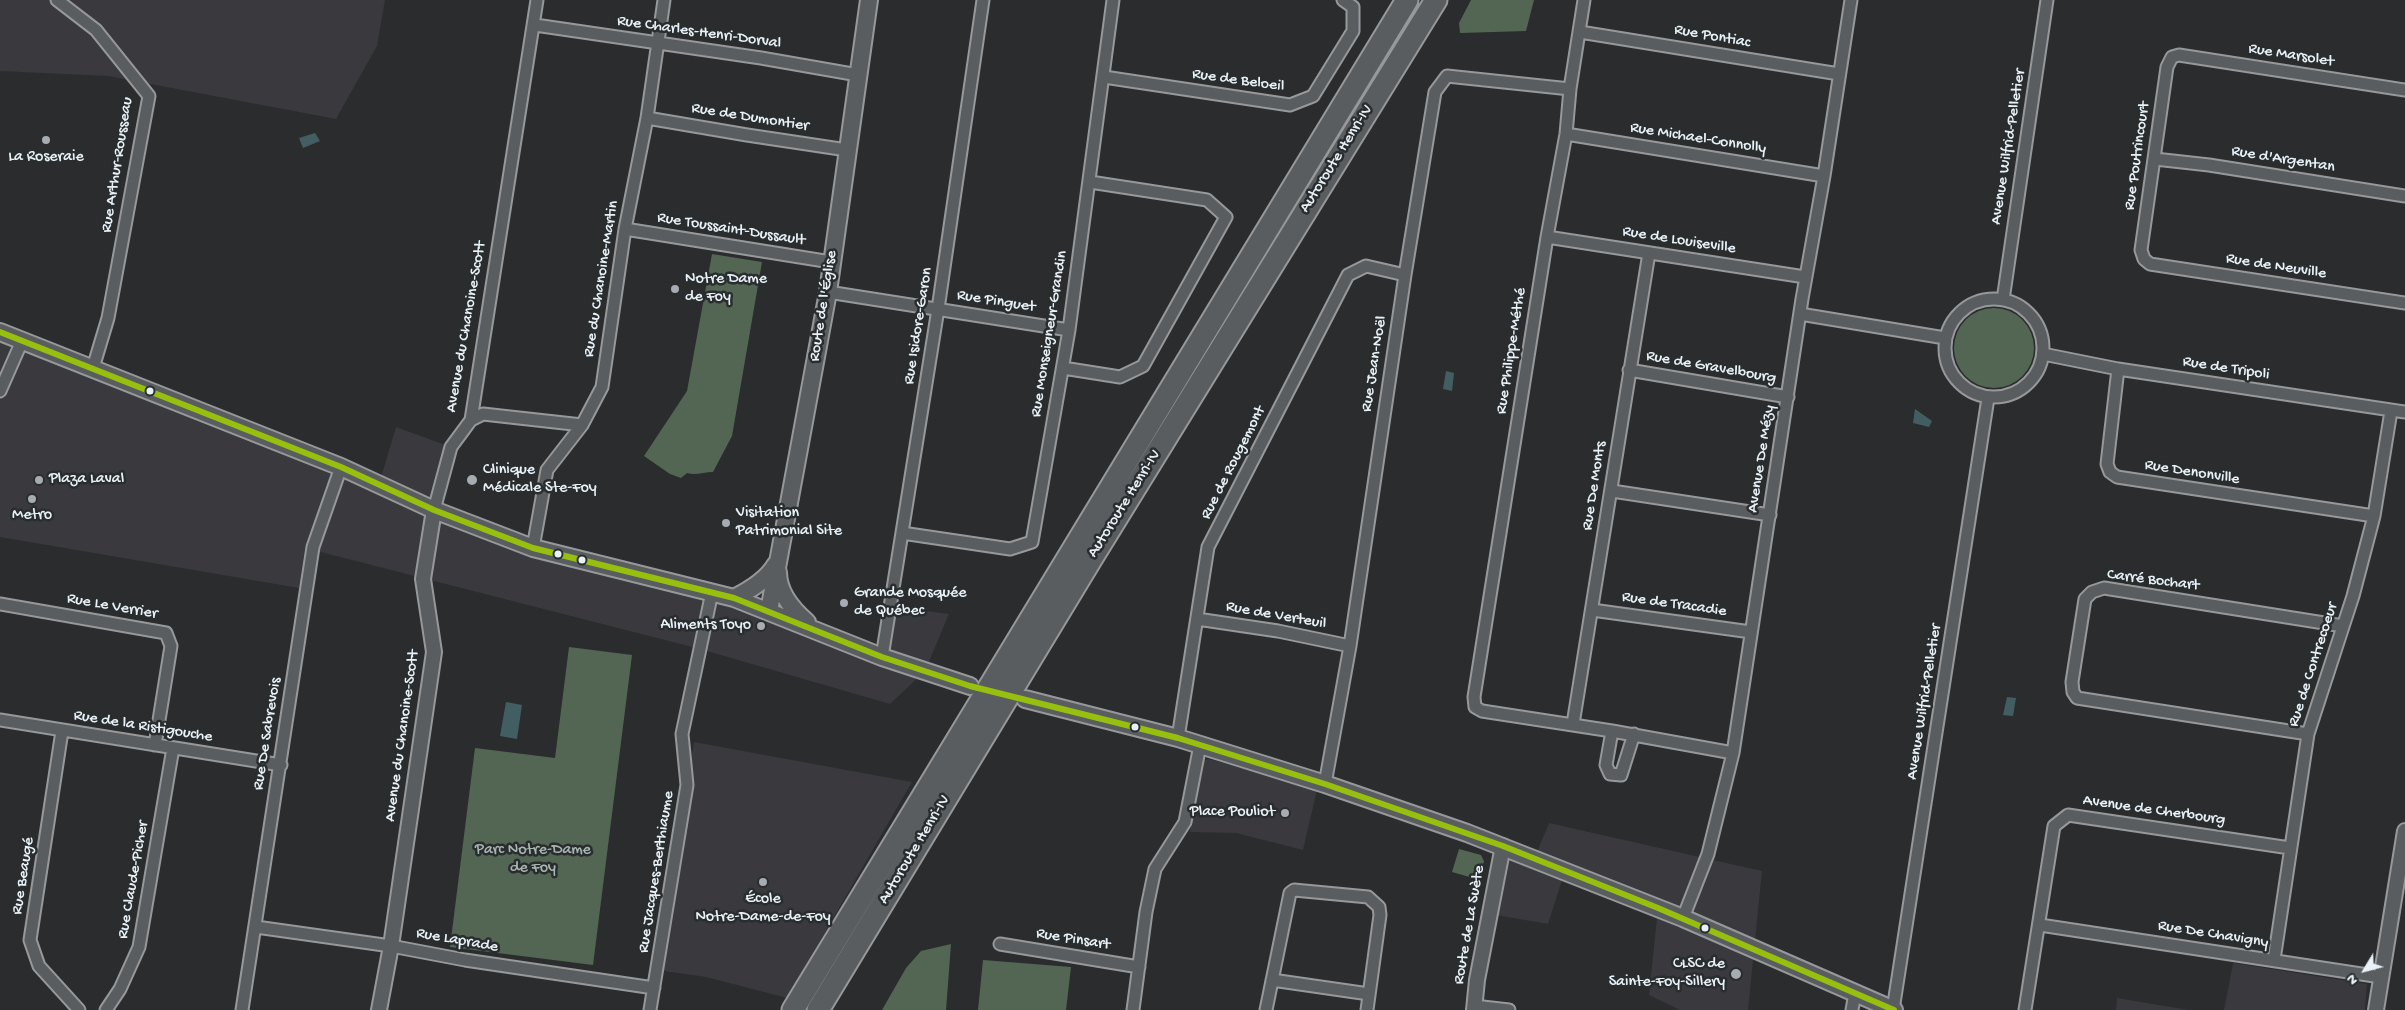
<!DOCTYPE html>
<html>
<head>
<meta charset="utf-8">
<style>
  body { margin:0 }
  #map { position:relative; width:2405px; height:1010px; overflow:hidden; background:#2b2c2d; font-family:"Gochi Hand",sans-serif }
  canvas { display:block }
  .north { position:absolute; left:2340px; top:945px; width:50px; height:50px; -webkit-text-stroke:4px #2a2d2e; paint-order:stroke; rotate:233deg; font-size:14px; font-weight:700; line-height:20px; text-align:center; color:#e8f1f8 }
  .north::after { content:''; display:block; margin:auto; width:18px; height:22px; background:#e8f1f8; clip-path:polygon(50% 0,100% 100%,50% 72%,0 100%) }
</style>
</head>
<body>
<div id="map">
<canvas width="2405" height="1010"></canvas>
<div class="north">N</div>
</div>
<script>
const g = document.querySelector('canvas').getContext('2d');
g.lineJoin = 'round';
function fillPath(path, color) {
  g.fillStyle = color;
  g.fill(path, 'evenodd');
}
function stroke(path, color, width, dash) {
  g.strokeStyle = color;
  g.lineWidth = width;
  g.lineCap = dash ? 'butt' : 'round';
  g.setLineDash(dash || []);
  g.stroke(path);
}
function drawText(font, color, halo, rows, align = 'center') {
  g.font = font + ' "Gochi Hand",sans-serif';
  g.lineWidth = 5;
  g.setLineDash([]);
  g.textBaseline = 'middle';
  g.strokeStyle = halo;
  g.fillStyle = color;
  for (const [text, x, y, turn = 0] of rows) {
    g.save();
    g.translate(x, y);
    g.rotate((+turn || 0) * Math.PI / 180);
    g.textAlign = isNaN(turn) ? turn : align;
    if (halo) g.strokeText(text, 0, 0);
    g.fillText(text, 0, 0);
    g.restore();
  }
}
const built = new Path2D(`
  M0,0H385L377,46L336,119L108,76L0,71Z
  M0,332L379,484L396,427L451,447L434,510L533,548L712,592L881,657L890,606L949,614L925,671L890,704L700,649L305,548L299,588L0,537Z
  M694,742L912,782L787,998L706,977L657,970Z
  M1209,759L1317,790L1303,850L1236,833L1190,832L1203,761Z
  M1549,823L1762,871L1748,1010H1680L1649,995L1658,908L1565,871L1548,924L1490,914L1503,846L1534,859Z
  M2233,963L2367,984L2365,1010H2224Z
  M2117,998L2189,1010H2116Z`);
const green = new Path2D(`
  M1471,0H1534L1526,31L1460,33L1459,23Z
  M712,254L762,262L732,436L713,472C704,472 695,476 687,473L681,478L670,474L644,456L687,391Z
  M1954 348a40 40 0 1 1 80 0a40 40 0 1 1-80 0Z
  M569,647L632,655L593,965L450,947L475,748L555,758Z
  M1459,849L1481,855L1484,861L1480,880L1452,872Z
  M951,944L946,1010H882L906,968L921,951Z
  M983,960L1071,967L1066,1010H978Z`);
const water = new Path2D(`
  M315,133L320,141L303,148L299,138Z
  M1446,371L1454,373L1452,391L1443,389Z
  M1915,409L1932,421L1929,427L1913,423Z
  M2007,697L2016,698L2013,716L2003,715Z
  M506,702L522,705L517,739L500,736Z`);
const minor = new Path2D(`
  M57,0L96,30L149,96L108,318L93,368
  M1584,0L1570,89L1566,134L1547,237L1474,697L1475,707L1482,711L1612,731L1733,753
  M535,25L761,58L858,75
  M1580,32L1839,74
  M1104,77L1290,105L1313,96L1353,31V7L1343,0
  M2405,90L2179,55L2172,57L2167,67L2141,250L2144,259L2150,264L2405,303
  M647,118L747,135L847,150
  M1566,134L1824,176
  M2155,159L2209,165L2405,196
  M625,229L831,262
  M1547,237L1805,277
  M828,292L1069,330
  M1945 348a49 49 0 1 1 98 0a49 49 0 1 1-98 0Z
  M2003,300L2047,0
  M1800,314L1945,338
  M2043,354L2118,369L2405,412
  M1063,368L1120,377L1143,366L1226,217L1207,200L1090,182
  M2118,369L2107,464L2110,472L2117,477L2374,516
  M1629,370L1788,397
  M0,391L22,341
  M471,420L483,414L582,425
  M1612,491L1770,515
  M434,510L451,447L471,420L537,0
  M902,533L1010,549L1032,542L1069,330L1113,0
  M533,548L547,470L582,425L602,387L625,229L647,118L664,0
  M0,604L166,633L171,646L155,745
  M1592,610L1751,632
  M1197,619L1278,631L1350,646
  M882,657L938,309L983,0
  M0,720L281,765
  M1573,724L1649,253
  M62,731L30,940L39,966L79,1010
  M1612,731L1606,765L1610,774L1621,775L1634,734
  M2308,734L2077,698L2073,692L2072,682L2085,599L2092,592L2104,588L2343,626
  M1178,738L1208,547L1348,275L1366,266L1405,275
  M1325,784L1350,646L1405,275L1435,92L1447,76L1570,89
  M1683,918L1708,854L1733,753L1802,299L1824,176L1851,0
  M2040,925L2381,977
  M256,927L391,946L465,960L654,988
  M1000,944L1139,967
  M2274,960L2308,734L2353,596L2374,516L2391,411
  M1272,980L1369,994
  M1474,1006L1509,1010
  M106,1010L120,989L139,947L173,748
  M242,1010L313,547L341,467
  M650,1010L687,785L682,734L712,592
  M1133,1010L1146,912L1155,869L1185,822L1200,745
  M1266,1010L1290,893L1294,890L1368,897L1379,907L1380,915L1367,1010
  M1852,1010L1855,993
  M1893,1010L1988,398
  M2025,1010L2054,826L2068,815L2290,848`);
const tertiary = new Path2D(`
  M379,1010L391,946L434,652L423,579L434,510
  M1474,1010L1477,980L1503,846
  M2376,1010L2405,831`);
const secondary = new Path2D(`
  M0,332L341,467L434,510L533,548L734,598L882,657L970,686
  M778,572C778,592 793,610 807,622
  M734,598C750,590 767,580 776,564
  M769,611L828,292L869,0
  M1025,699L1178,738L1325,784L1467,833L1683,918L1894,1010`);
const motorway = new Path2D(`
  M793,1010L1407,0
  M818,1010L1090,561L1436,0`);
const bus1 = new Path2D(`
  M0,332L341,467L434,510L533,548L734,598L882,657L970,686L1178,738L1325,784L1503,846L1658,908L1894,1010`);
const markers = [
  [46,140,5,"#a6acb1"],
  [675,289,5,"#a6acb1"],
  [150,391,4.5,"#e8f1f8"],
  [39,480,5,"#a6acb1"],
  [472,480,6,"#a6acb1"],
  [32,499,5,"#a6acb1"],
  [726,523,5,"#a6acb1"],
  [558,554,4.5,"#e8f1f8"],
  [582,560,4.5,"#e8f1f8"],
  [844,603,5,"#a6acb1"],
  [761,626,5,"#a6acb1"],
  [1135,727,4.5,"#e8f1f8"],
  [1285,813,5,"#a6acb1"],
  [763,882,5,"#a6acb1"],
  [1705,928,4.5,"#e8f1f8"],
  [1736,974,6,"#a6acb1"]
];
const streetNames = [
  ["Rue Charles-Henri-Dorval",699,33,8],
  ["Rue Pontiac",1712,37,10],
  ["Rue Marsolet",2291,56,9],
  ["Rue de Beloeil",1238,81,8],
  ["Rue de Dumontier",750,118,9],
  ["Rue Michael-Connolly",1698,139,9],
  ["Avenue Wilfrid-Pelletier",2009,147,-81],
  ["Rue Poutrincourt",2138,156,-82],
  ["Autoroute Henri-IV",1337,159,-58],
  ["Rue d'Argentan",2283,160,9],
  ["Rue Arthur-Rousseau",118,165,-81],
  ["Rue Toussaint-Dussault",731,230,9],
  ["Rue de Louiseville",1679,241,9],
  ["Rue de Neuville",2276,267,9],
  ["Rue du Chanoine-Martin",602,279,-81],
  ["Rue Pinguet",996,302,9],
  ["Route de l'Église",824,306,-81],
  ["Rue Isidore-Garon",919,326,-81],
  ["Avenue du Chanoine-Scott",467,327,-80],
  ["Rue Monseigneur-Grandin",1050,334,-81],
  ["Rue Philippe-Méthé",1512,351,-81],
  ["Rue Jean-Noël",1375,364,-81],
  ["Rue de Gravelbourg",1711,368,10],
  ["Rue de Tripoli",2226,369,9],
  ["Avenue De Mézy",1762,459,-81],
  ["Rue de Rougemont",1234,463,-63],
  ["Rue Denonville",2192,473,9],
  ["Rue De Monts",1595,486,-81],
  ["Autoroute Henri-IV",1125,504,-58],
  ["Carré Bochart",2153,581,7],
  ["Rue de Tracadie",1674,605,8],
  ["Rue Le Verrier",112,607,10],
  ["Rue de Verteuil",1276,616,10],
  ["Rue de Contrecoeur",2314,665,-72],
  ["Avenue Wilfrid-Pelletier",1925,702,-81],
  ["Rue de la Ristigouche",143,727,9],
  ["Rue De Sabrevois",268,734,-81],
  ["Avenue du Chanoine-Scott",403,736,-82],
  ["Avenue de Cherbourg",2154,811,8],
  ["Autoroute Henri-IV",915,850,-59],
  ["Rue Jacques-Berthiaume",657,872,-81],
  ["Rue Beaugé",24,876,-81],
  ["Rue Claude-Picher",134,880,-80],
  ["Route de La Suète",1470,925,-80],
  ["Rue De Chavigny",2213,935,9],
  ["Rue Pinsart",1073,940,9],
  ["Rue Laprade",457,941,10]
];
const poiNames = [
  ["La Roseraie",46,158,"center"],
  ["Notre Dame",685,280],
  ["de Foy",685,298],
  ["Clinique",483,471],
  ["Médicale Ste-Foy",483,489],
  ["Plaza Laval",49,480],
  ["Visitation",736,514],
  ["Patrimonial Site",736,532],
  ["Metro",32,516,"center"],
  ["Grande Mosquée",854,594],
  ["de Québec",854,612],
  ["Aliments Toyo",751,626,"right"],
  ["Place Pouliot",1275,813,"right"],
  ["École",763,900,"center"],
  ["Notre-Dame-de-Foy",763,918,"center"],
  ["CLSC de",1725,965,"right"],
  ["Sainte-Foy-Sillery",1725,983,"right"]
];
const parkNames = [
  ["Parc Notre-Dame",533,851],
  ["de Foy",533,869]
];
fillPath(built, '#39393e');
fillPath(green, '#536654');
fillPath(water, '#435e63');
stroke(minor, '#96989a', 15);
stroke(tertiary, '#96989a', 18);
stroke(secondary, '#96989a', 20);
stroke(motorway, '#96989a', 25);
stroke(minor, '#5a5d60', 11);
stroke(tertiary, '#5a5d60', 14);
stroke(secondary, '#5a5d60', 16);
stroke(motorway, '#5a5d60', 21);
stroke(bus1, '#97bf0d', 6);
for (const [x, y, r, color] of markers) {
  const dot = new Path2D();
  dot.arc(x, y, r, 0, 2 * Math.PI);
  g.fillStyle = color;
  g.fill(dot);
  stroke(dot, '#2a2d2e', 2);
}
drawText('16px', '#e8f1f8', '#2a2d2e', streetNames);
drawText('16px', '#e8f1f8', '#2a2d2e', poiNames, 'left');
drawText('16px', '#a8b6b1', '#2a2d2e', parkNames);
</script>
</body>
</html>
